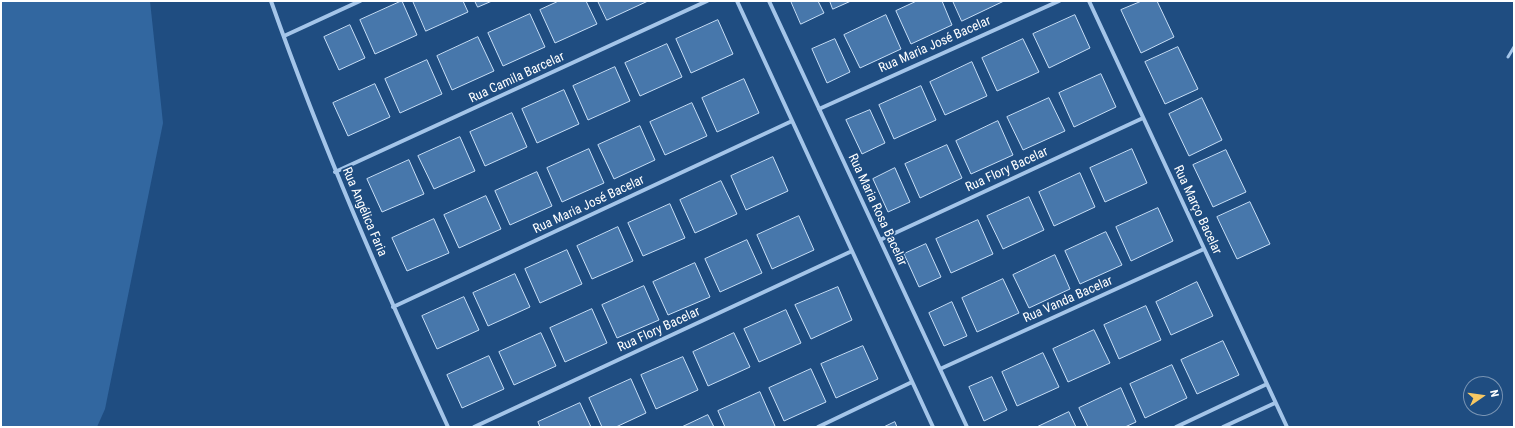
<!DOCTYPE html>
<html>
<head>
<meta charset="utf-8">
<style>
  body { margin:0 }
  #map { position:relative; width:1515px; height:428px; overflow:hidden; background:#1f4d81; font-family:"Roboto Condensed",sans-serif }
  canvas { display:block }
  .frame { position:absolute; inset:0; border:2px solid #fff; pointer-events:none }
  .north { position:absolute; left:1463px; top:376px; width:40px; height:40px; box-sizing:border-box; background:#1f4d81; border:1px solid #7994b3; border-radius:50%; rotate:77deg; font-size:11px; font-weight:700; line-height:16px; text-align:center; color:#fff }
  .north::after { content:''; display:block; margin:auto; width:14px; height:18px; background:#f7c863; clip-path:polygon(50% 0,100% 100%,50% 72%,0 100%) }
</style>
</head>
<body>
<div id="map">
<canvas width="1515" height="428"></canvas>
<div class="frame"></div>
<div class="north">N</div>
</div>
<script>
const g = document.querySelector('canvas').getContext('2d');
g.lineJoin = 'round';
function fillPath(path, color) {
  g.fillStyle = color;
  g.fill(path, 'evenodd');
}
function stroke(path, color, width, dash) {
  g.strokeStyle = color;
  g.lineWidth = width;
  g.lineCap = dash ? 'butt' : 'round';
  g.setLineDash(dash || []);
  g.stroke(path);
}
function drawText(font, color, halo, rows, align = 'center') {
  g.font = font + ' "Roboto Condensed",sans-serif';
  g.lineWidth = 3.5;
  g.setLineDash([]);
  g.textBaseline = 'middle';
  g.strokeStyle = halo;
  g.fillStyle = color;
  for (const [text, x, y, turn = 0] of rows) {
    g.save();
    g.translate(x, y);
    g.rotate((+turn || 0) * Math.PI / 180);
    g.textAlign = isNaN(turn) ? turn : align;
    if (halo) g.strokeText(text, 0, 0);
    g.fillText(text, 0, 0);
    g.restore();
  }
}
const green = new Path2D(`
  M1,1H150L163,123L105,409L97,427H1Z`);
const building = new Path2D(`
  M402,1L417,35L375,54L360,20Z
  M413,1H463L468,12L426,31Z
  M475,1H492L478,7Z
  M559,1H586L597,24L555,43L540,10Z
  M598,1H648L607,20Z
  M791,1H818L824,13L801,24Z
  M830,1H851L833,9Z
  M917,1H942L952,25L911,44L896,11Z
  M953,1H1004L962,21Z
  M1142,1H1157L1174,37L1141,53L1121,10Z
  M530,14L545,47L503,66L488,33Z
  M886,15L901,49L860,68L844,35Z
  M1075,15L1090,48L1049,68L1033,34Z
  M718,20L733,54L691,73L676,39Z
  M350,25L365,58L339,70L324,37Z
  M478,37L494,71L452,90L437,56Z
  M835,39L850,72L827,83L812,49Z
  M1023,39L1039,72L997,91L982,58Z
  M667,44L682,77L640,96L625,63Z
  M1178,47L1198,89L1165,104L1145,62Z
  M427,60L442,94L400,113L385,79Z
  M972,62L987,96L945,115L930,82Z
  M615,67L630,101L588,120L573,86Z
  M1101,74L1116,107L1074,127L1059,93Z
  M744,79L759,113L717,132L702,98Z
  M375,84L390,117L348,136L333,103Z
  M921,86L936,120L894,139L879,105Z
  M564,90L579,124L537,143L522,109Z
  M1049,98L1065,131L1023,150L1007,117Z
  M1202,98L1222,140L1189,156L1169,114Z
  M692,103L707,136L665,155L650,122Z
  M870,110L885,143L862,154L846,120Z
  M512,113L527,147L485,166L470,132Z
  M998,121L1013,155L971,174L956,141Z
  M640,126L655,160L614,179L598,145Z
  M460,137L475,171L434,189L418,156Z
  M947,145L962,178L920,198L905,164Z
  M589,149L604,183L562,202L547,168Z
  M1132,149L1147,183L1105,202L1090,168Z
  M1226,150L1246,192L1213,207L1193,165Z
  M773,157L788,191L746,210L731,176Z
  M409,160L424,194L382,212L367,179Z
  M895,168L910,202L888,212L873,179Z
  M537,172L552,206L510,225L495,191Z
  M1080,173L1095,207L1054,226L1039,192Z
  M721,181L737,214L695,233L680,200Z
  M486,196L501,229L459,248L444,215Z
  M1029,197L1044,230L1003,249L987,216Z
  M1250,202L1270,244L1237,259L1217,217Z
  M670,204L685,238L643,256L628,223Z
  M1158,208L1173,241L1131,261L1116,227Z
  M799,216L814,250L772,269L757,235Z
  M434,219L449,253L407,271L392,238Z
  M978,220L993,254L951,273L936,239Z
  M618,227L633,261L592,279L577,246Z
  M1106,232L1122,265L1080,284L1065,251Z
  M747,240L762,273L720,292L705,259Z
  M926,244L941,277L919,287L904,254Z
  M567,250L582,284L540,303L525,269Z
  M1055,255L1070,289L1029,308L1013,275Z
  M695,263L710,297L668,315L653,282Z
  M515,274L530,307L488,326L473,293Z
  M1003,279L1019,313L977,332L962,298Z
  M1197,282L1213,316L1171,335L1156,302Z
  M644,286L659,320L617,338L602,305Z
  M838,287L852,320L811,339L795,305Z
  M464,297L479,330L437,349L422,316Z
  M952,302L967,336L944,346L929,313Z
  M1146,306L1161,340L1119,359L1104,325Z
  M592,309L607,343L565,362L550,328Z
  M786,310L801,343L759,362L744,329Z
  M1094,330L1110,363L1068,382L1053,349Z
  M541,333L556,366L514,385L499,352Z
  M734,333L750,367L708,386L693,352Z
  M1223,341L1239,375L1197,394L1181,360Z
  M863,346L878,379L836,398L821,364Z
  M1043,353L1059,387L1017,406L1002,372Z
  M489,356L504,389L462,408L447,375Z
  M683,357L698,390L656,409L641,375Z
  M1172,365L1187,398L1145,418L1130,384Z
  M811,369L826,402L784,421L769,388Z
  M992,377L1007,410L984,421L969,387Z
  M631,379L646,413L616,427H602L589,398Z
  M1121,388L1136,422L1125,427H1088L1079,408Z
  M760,392L775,426L772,427H725L718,411Z
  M580,403L591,427H540L538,422Z
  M1069,412L1076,427H1037Z
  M708,415L714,427H682Z
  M895,422L897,427H884Z`);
const lane = new Path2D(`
  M1508,57L1514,47`);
const street = new Path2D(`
  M271,1C322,146 384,287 448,427
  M737,1L933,427
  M769,1L967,427
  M1089,1L1287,427
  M284,36L360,1
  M819,109L1059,1
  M335,172L707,1
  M880,240L1143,118
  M393,307L792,121
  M940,369L1204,249
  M474,427L852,251
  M818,427L912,382
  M1176,427L1267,384
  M1223,427L1275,403`);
const streetNames = [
  ["Rua Maria José Bacelar",935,45,-24],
  ["Rua Camila Barcelar",517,78,-25],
  ["Rua Flory Bacelar",1007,170,-25],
  ["Rua Maria José Bacelar",589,205,-25],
  ["Rua Maria Rosa Bacelar",877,210,65],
  ["Rua Março Bacelar",1197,210,65],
  ["Rua Angélica Faria",364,212,67],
  ["Rua Vanda Bacelar",1068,300,-24],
  ["Rua Flory Bacelar",659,330,-25]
];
fillPath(green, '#3267a0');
fillPath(building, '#4777ab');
stroke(building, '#c8dff7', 1);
stroke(lane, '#a4c5e9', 3);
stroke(street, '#a4c5e9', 4);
drawText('13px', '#fff', '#1f4d81', streetNames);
</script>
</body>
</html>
